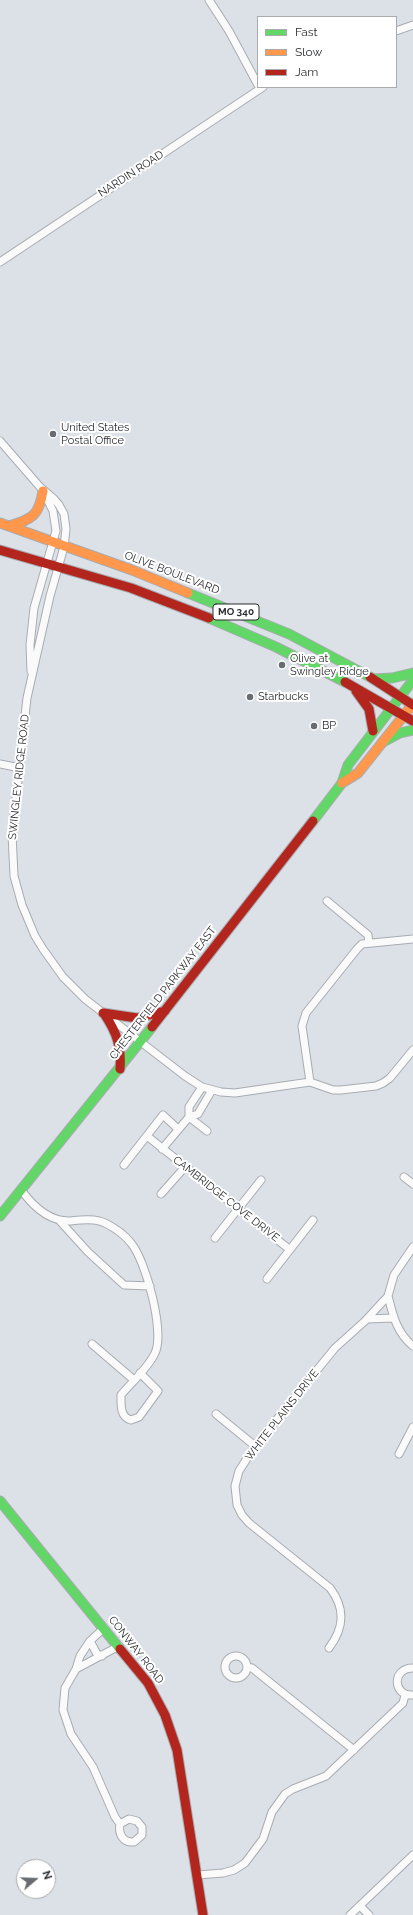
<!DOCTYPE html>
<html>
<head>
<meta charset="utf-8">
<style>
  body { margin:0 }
  #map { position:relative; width:413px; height:1915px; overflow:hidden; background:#dce1e7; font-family:Raleway,sans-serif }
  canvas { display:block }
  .legend { position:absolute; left:257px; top:16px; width:140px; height:72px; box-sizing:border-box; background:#fff; border:1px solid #aaabac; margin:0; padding:5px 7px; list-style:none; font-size:12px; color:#2a2d30 }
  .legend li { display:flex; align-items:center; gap:8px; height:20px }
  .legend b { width:20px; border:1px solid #aaabac }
  .north { position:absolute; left:16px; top:1859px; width:40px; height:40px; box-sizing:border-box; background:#fff; border:1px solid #aaabac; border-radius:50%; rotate:71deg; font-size:11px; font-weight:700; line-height:16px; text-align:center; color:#2a2d30 }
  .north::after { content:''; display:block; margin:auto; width:14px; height:18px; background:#686c70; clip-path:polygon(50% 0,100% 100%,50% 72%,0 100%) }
</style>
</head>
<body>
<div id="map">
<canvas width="413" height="1915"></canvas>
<ul class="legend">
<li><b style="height:5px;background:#63d668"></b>Fast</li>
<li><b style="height:5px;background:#ff974d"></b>Slow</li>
<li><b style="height:5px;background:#b3261e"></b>Jam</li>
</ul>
<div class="north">N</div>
</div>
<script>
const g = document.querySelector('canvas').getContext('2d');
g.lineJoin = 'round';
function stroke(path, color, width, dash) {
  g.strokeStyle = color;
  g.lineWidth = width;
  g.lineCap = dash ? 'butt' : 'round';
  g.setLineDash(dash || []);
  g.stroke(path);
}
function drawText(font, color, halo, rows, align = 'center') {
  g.font = font + ' Raleway,sans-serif';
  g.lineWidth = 4;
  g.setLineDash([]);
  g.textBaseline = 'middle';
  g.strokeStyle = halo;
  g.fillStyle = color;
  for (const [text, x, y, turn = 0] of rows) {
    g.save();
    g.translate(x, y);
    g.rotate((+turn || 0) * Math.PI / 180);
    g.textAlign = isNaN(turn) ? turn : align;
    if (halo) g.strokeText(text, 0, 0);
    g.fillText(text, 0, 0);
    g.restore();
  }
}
const street = new Path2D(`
  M209,0L229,31L258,85
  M396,31L413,25
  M0,262L263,87
  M0,441L40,487L54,499L59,505L64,514L66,529L64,547L50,596L27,698L12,834L14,876L22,905L35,936L43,949L63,977L85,999L185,1076L202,1087L221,1092L235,1093L310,1082L333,1090H341L376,1086L383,1083L390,1078L413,1050
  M31,671L30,645L34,608L56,531L53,511L44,493
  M0,764L20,768
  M327,901L368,935L369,943
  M310,1082L302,1026L306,1013L357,949L362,944L413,939
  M189,1117V1107L202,1087
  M189,1117L207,1131
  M147,1136L289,1249
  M162,1149L189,1117L198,1114L212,1090
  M124,1165L163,1115L178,1129
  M404,1177L413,1184
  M22,1191C33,1206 49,1221 69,1221C80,1220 94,1218 105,1223C115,1228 124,1234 131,1243C146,1261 165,1332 155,1353C149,1367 131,1383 121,1395C121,1405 120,1417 131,1420L139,1417L158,1391L140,1373
  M161,1194L185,1167
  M59,1220L88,1252L124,1285L150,1286
  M215,1238L261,1180
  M267,1279L313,1220
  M388,1296C393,1316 397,1333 413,1346
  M367,1319L393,1318
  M92,1344L134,1380
  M216,1414L255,1446
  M399,1454L413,1427
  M104,1628L90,1641L80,1656L76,1669L65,1688L63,1710L71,1734L93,1767L115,1817L120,1824C118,1834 123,1843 134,1842L142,1835V1827L137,1821L129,1819L120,1824
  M90,1641L97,1654L102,1656
  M329,1648C344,1628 346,1609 330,1588L249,1523L242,1515L237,1505L235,1486L239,1471L255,1446L335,1348L365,1321L388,1296L394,1275L413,1247
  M225 1667a11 11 0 1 1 22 0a11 11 0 1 1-22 0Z
  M247,1667L252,1668L354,1750
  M413,1668C391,1668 393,1697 413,1695
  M76,1669L119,1646
  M198,1875L223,1873L234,1870L245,1863L263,1839L272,1812L285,1794L293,1789L326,1776L403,1703L405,1695
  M360,1906L369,1915
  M350,1915L413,1855`);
const fast = new Path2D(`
  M188,593L289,634L370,677
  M209,618L276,647L345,682
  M373,679L392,678L413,673
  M383,742L400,733L413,730
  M313,821L342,783L348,765L413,680
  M0,1216L152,1027
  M0,1501L120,1649`);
const slow = new Path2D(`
  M0,523L132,570L188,593
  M9,526C32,519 39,516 43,491
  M342,783L358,773L413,704`);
const jam = new Path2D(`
  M0,550L131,588L209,618
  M370,677L413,705
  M345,682L413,721
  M356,691L369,709L373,731
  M103,1013L137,1018L165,1011
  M105,1015C117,1033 122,1048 120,1069
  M152,1027L313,821
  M120,1649L148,1683L165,1715L177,1750L203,1915`);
const markers = [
  [53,434,4,"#686c70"],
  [282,665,4,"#686c70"],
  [250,697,4,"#686c70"],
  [314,726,4,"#686c70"]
];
const shields = [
  [236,612,46]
];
const shieldNames = [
  ["MO 340",236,612]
];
const streetNames = [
  ["NARDIN ROAD",131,174,-33],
  ["OLIVE BOULEVARD",172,573,21],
  ["SWINGLEY RIDGE ROAD",19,777,-84],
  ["CHESTERFIELD PARKWAY EAST",163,993,-52],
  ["CAMBRIDGE COVE DRIVE",226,1199,38],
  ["WHITE PLAINS DRIVE",282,1415,-52],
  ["CONWAY ROAD",136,1650,52]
];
const poiNames = [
  ["United States",61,428],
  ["Postal Office",61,441],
  ["Olive at",290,659],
  ["Swingley Ridge",290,672],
  ["Starbucks",258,697],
  ["BP",322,726]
];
stroke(street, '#a8acb1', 9);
stroke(fast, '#a8acb1', 11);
stroke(slow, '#a8acb1', 11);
stroke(jam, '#a8acb1', 11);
stroke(street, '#fafafb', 7);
stroke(fast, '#63d668', 9);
stroke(slow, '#ff974d', 9);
stroke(jam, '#b3261e', 9);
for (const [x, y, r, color] of markers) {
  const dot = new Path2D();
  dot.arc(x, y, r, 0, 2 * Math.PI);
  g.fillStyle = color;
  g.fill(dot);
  stroke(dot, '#fff', 1.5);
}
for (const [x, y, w] of shields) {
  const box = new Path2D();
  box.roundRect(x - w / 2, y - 8, w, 16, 3);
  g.fillStyle = '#fff';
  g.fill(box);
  stroke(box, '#2a2d30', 1);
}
drawText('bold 10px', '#2a2d30', null, shieldNames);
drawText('11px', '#2a2d30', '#fff', streetNames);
drawText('11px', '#2a2d30', '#fff', poiNames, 'left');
</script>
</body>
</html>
